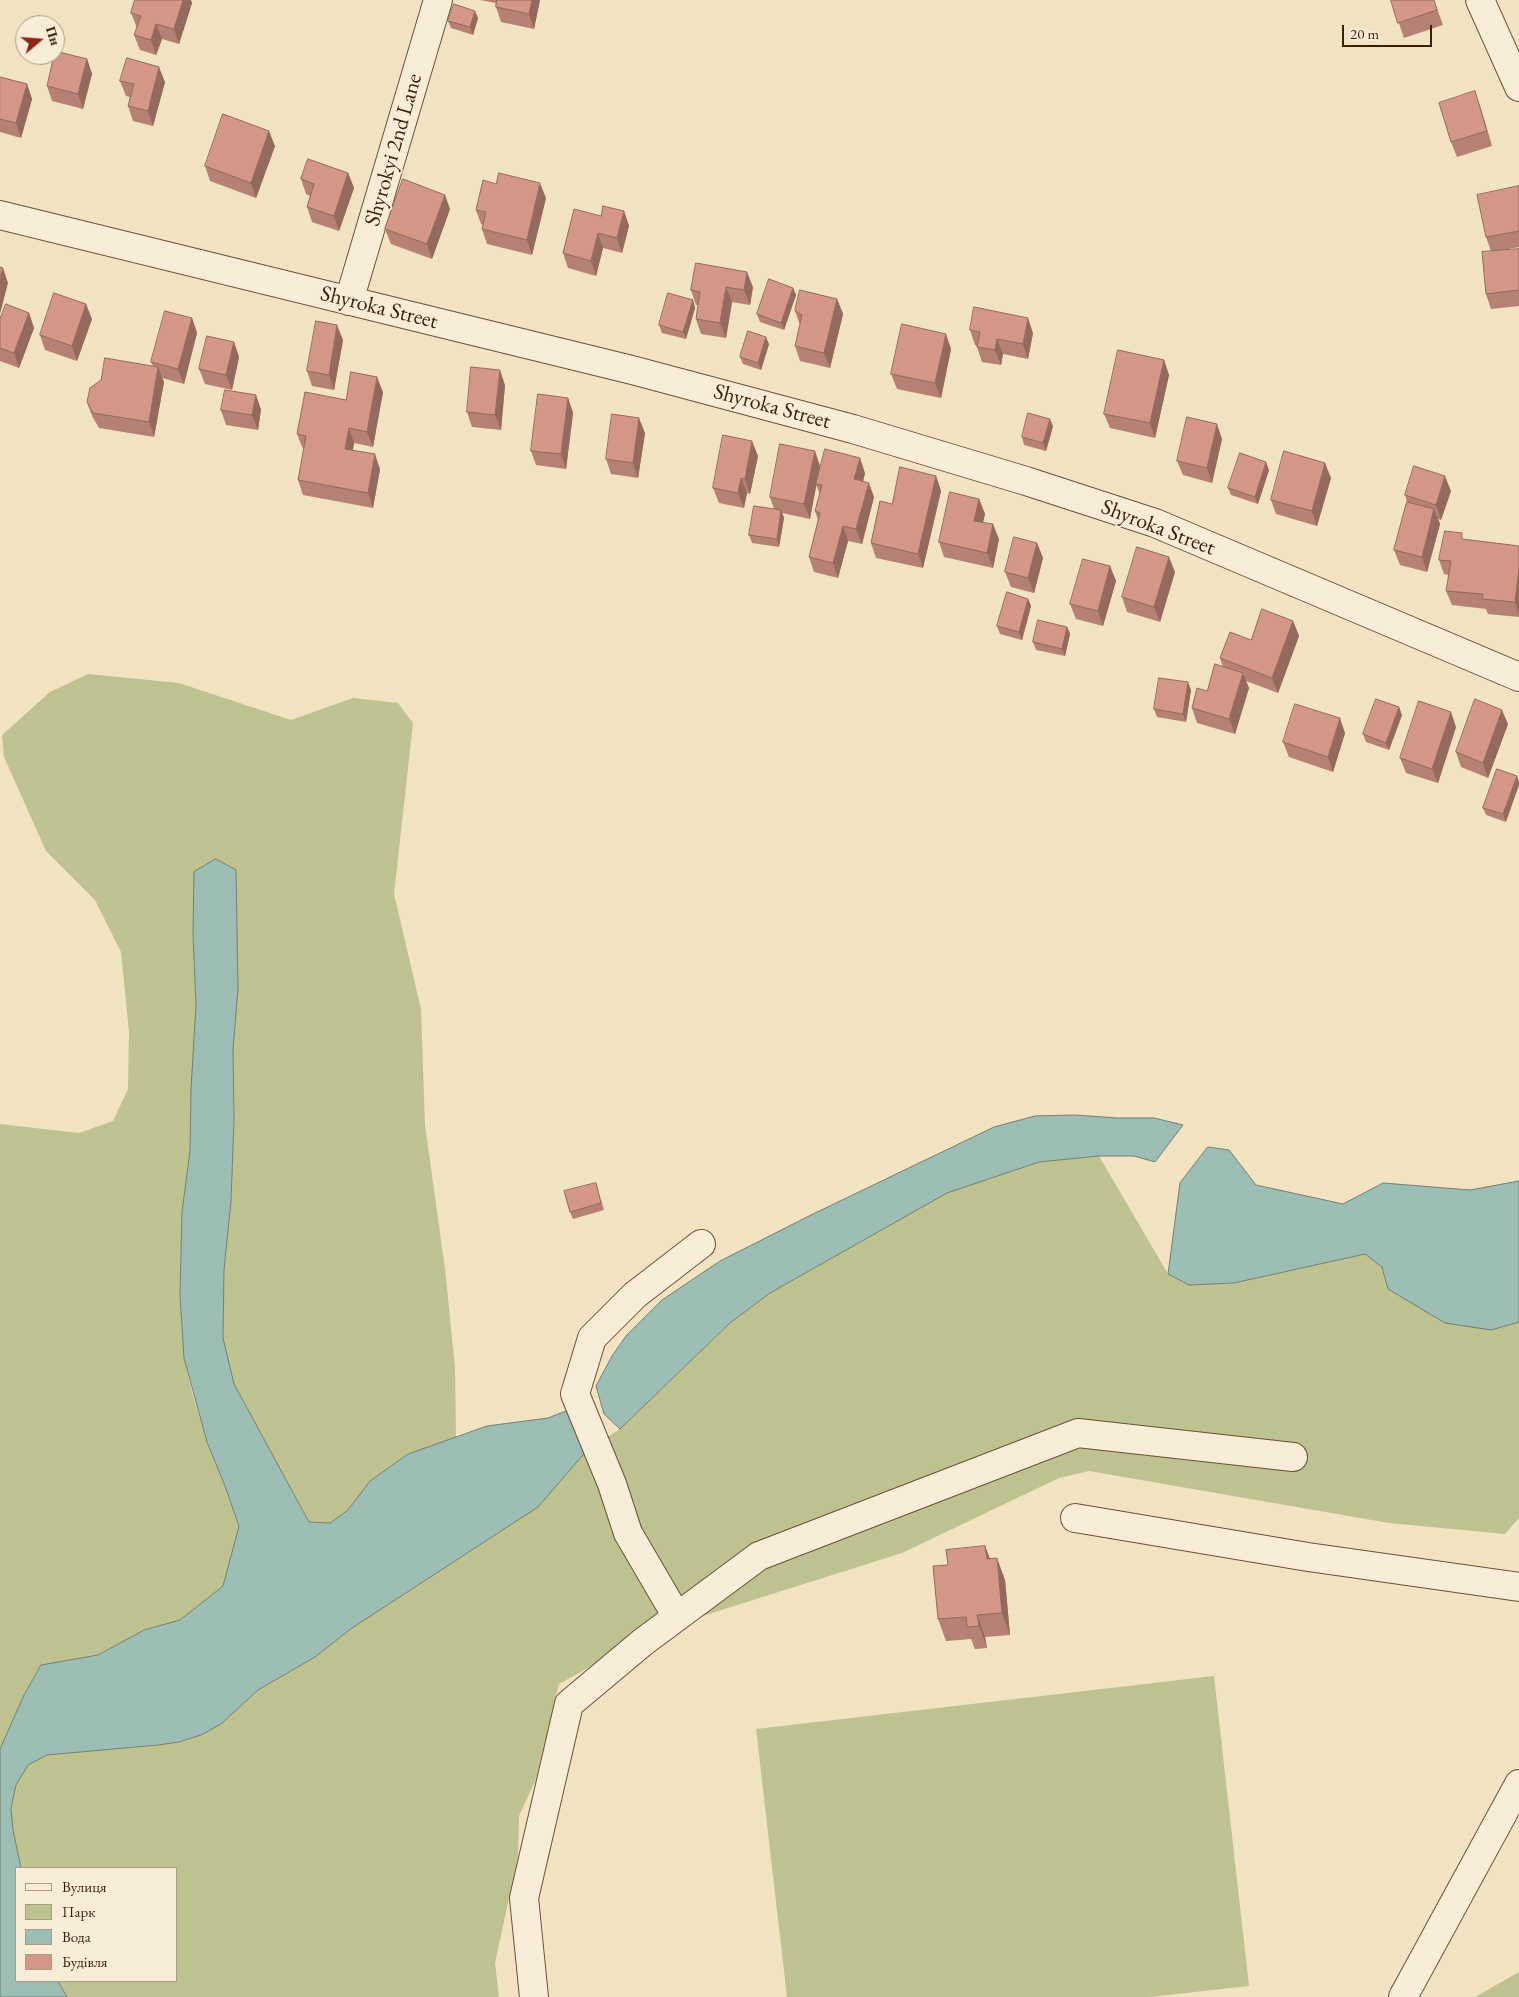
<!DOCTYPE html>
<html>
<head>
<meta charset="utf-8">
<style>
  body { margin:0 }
  #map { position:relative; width:1519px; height:1997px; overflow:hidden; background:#f1e2c2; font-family:"EB Garamond",serif }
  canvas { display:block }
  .legend { position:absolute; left:15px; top:1867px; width:162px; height:115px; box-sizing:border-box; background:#f6ecd7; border:1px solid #ac9a84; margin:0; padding:6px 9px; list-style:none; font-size:15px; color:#3d1f08 }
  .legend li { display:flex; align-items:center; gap:10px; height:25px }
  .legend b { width:25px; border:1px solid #ac9a84 }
  .north { position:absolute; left:15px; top:15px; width:50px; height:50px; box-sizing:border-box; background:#f6ecd7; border:1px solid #ac9a84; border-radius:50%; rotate:72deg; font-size:14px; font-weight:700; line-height:20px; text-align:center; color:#3d1f08 }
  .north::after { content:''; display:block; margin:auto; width:18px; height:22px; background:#8f2418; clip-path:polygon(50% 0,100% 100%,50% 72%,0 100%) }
  .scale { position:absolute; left:1342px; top:25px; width:90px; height:22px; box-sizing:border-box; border:2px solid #3d1f08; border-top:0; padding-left:6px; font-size:15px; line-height:18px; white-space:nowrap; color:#3d1f08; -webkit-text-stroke:4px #f6ecd7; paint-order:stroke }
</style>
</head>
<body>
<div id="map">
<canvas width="1519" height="1997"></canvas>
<ul class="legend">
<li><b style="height:6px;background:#f6ecd7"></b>Вулиця</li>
<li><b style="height:14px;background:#bec290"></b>Парк</li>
<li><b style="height:14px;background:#9bbdb4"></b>Вода</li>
<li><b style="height:14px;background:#d39687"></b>Будівля</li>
</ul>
<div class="north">Пн</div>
<div class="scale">20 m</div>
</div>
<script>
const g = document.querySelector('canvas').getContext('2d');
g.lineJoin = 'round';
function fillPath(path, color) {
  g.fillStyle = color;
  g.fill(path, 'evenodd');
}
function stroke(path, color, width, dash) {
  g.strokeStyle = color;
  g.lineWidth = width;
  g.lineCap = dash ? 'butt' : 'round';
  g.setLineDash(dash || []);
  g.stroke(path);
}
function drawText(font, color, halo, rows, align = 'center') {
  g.font = font + ' "EB Garamond",serif';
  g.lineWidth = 4;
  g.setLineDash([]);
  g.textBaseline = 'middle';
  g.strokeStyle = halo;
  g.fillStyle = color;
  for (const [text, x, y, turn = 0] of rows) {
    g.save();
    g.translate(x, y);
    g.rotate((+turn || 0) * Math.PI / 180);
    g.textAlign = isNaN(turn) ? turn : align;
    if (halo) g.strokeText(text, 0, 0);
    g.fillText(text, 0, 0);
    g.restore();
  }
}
const green = new Path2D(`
  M88,674L179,683L291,720L353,698L398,703L413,723L394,894L421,1009L425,1125L445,1269L455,1367L456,1438L408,1454L370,1481L348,1510L330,1523L309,1522L234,1384L223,1338L224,1270L231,1201L234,1120L233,1050L237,914L236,870L216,859L193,935L196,1005L190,1151L182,1212L180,1295L184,1358L192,1392L207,1442L225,1486L239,1526L223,1586L180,1620L144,1630L98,1655L41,1665L24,1695L0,1749V1124L79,1133L113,1121L128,1089L129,1032L121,952L95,900L46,851L4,757L2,735L50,692Z
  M1099,1156L1168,1274L1189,1285L1234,1283L1365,1254L1382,1267L1388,1289L1491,1330L1519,1322V1518L1505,1534L1389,1523L1089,1471L1059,1478L902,1553L652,1632L559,1684L536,1779L519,1816L518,1856L495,1963L499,1997H67L58,1981H176V1868H21L13,1830L11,1808L16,1785L28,1765L47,1755L158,1745L179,1742L201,1735L221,1724L258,1690L315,1657L352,1628L538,1507L588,1449L620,1429L730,1323L770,1293L947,1193L1039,1162Z
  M1214,1676L1249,1986L1150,1997H787L756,1729Z
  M1519,1972V1997H1475Z`);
const water = new Path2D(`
  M216,859L236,870L238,988L233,1050L234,1120L231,1201L224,1270L223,1338L234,1384L309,1522L330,1523L348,1510L370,1481L408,1454L487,1426L548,1418L571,1409L588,1449L538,1507L352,1628L315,1657L258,1690L221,1724L201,1735L179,1742L158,1745L47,1755L28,1765L16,1785L11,1808L13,1830L21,1868H16V1981H58L67,1997H0V1749L24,1695L41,1665L98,1655L144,1630L180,1620L223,1586L239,1526L225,1486L207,1442L184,1358L180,1295L182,1212L190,1151L191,1089L196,1005L193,935L194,872Z
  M1076,1115L1117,1118H1154L1183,1125L1155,1162L1134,1156H1099L1039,1162L947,1193L770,1293L730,1323L620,1429L604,1414L596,1386L612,1356L626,1336L662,1300L720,1261L813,1214L994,1127L1035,1116Z
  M1208,1147L1229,1150L1256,1185L1343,1204L1383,1183L1470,1190L1519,1181V1322L1491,1330L1445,1323L1388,1289L1382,1267L1365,1254L1234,1283L1189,1285L1168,1274L1180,1183Z`);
const minor = new Path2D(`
  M1480,0L1519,87
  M0,215L632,370L853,429L1026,481L1155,523L1519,677
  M349,301L438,0
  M1075,1518L1308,1557L1519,1587
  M677,1617L628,1533L612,1484L575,1394L592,1338L635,1295L701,1244
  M534,1997L524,1898L569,1704L643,1642L759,1556L1078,1433L1293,1457
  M1403,1997L1519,1784`);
const wall = new Path2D(`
  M480,0H540L534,29L501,22L496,7V3Z
  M1391,0H1434L1443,25L1404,38Z
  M192,3L179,44L162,39L156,55L140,50L134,35L137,28L131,13Z
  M478,18L473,35L451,28L448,21Z
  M87,59L92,74L83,109L52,101L47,86Z
  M0,77L27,84L32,99L21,138L0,132Z
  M120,81L165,82L153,126L133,121L128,106L130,97L126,96Z
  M1475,91L1492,146L1457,157L1451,142Z
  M275,146L256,198L210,181L205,166Z
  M348,173L354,188L339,231L312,222L307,207L310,196L306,194L301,179Z
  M1519,186V247L1498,251L1519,249V306L1491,309L1486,294L1491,251L1486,237Z
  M546,198L532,255L487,244L482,229L483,225L481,224L476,210Z
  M450,209L432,259L391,244L385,229Z
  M624,211L629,226L622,253L603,248L596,276L568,268L563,253L601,216Z
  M696,263L753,287L750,305L732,302L726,338L701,334L696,319L698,305H696L691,290Z
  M793,288L796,295L784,330L760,322L757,314Z
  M837,299L843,314L830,368L800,361L795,346L800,325L795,311Z
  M693,300L695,308L686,339L662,333L659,325Z
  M29,313L34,328L19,368L0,361V319Z
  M192,318L197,333L184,384L162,378L164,382L154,437L99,428L92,416L87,402L153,366L151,362Z
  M92,319L77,361L45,350L40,335Z
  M970,330L1033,333L1028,359L1003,354L1001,365L982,362L977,347V346L975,345Z
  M343,340L334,390L312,386L307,371Z
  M234,342L239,357L232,390L205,384L199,369Z
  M769,344L761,370L743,364L740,357Z
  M951,349L941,398L897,389L891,374Z
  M1164,360L1169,375L1155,438L1110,428L1104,414Z
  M505,385L501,430L472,427L467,412Z
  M383,392L373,447L354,443L353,450L380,469L373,508L303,495L298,480L304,450L303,449L297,434L346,400Z
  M256,395L261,410L258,430L226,425L221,410Z
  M568,398L573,413L566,469L536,465L531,451Z
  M1053,426L1046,451L1024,445L1022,437Z
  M645,433L638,478L611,474L606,459Z
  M1222,439L1212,483L1183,475L1177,461Z
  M758,456L750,494L747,493L744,508L719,503L713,488Z
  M820,466L819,473H865L863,481L874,497L862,544L848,541L838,578L814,572L809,557L818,520L815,511L820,494L816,485L810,519L782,513L784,518L779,547L752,543L749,535L774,509L770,497Z
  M1269,470L1258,504L1231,495L1228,488Z
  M936,476L941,491L923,568L876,558L871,543L892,504Z
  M1331,478L1317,526L1276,514L1271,500Z
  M1451,491L1441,520L1438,519L1440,524L1427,572L1400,565L1394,550L1407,502L1405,495Z
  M979,499L985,514L983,522L999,539L993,568L944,557L939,542Z
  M1464,539L1519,546V617L1488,614L1486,609L1452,605L1446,591L1449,575L1444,574L1439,560Z
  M1037,543L1043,558L1034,593L1011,587L1005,572Z
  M1110,566L1116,581L1103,626L1076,619L1070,604Z
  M1175,572L1160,622L1127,612L1122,597Z
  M1028,599L1031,606L1022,640L1000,634L997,626Z
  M1293,621L1299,636L1278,693L1246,681L1249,688L1235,734L1197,723L1192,708L1207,691L1223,667L1220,658Z
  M1067,627L1070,634L1065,656L1036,650L1033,642Z
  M1191,690L1186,722L1157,717L1154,709Z
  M1402,715L1389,750L1366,742L1363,734Z
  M1508,724L1488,778L1461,767L1456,752Z
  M1456,727L1438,783L1406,773L1400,758Z
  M1345,733L1333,772L1289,757L1283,742Z
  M1497,769L1506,822L1486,815L1483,808Z
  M598,1190L604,1210L573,1219L570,1212Z
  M985,1546L990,1558L1005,1580L1010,1635L985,1637L987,1648L975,1649L971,1639L946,1641L938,1619L948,1565Z`);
const shadedWall = new Path2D(`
  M183,0H191L192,3L179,44L174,29Z
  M532,0H540L534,29L529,14Z
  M475,11L478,18L473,35L470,27Z
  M156,24L162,39L156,55L151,40Z
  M87,59L92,74L83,109L78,94Z
  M159,67L165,82L153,126L148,111Z
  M27,84L32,99L21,138L16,123Z
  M1475,91L1480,106L1492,146L1487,131Z
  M269,131L275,146L256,198L251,183Z
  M348,173L354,188L339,231L334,216Z
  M540,183L546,198L532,255L527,240Z
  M445,195L450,209L432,259L427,244Z
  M624,211L629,226L622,253L617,238Z
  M598,233L603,248L596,276L591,261Z
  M3,268L8,283L0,314V279Z
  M747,272L753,287L750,305L744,290Z
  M726,287L732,302L726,338L720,323Z
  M793,288L796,295L784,330L781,323Z
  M837,299L843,314L830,368L824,353Z
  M693,300L695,308L686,339L683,332Z
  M86,304L92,319L77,361L72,346Z
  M29,313L34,328L19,368L14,353Z
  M192,318L197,333L184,384L178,369Z
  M1028,318L1033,333L1028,359L1023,344Z
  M337,325L343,340L334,390L329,375Z
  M946,334L951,349L941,398L935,383Z
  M766,337L769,344L761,370L758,363Z
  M997,339L1003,354L1001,365L995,350Z
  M234,342L239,357L232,390L226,375Z
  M1164,360L1169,375L1155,438L1150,423Z
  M158,367L164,382L154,437L149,422Z
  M500,370L505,385L501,430L495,415Z
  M377,377L383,392L373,447L367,432Z
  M256,395L261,410L258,430L252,415Z
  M568,398L573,413L566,469L561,454Z
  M639,418L645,433L638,478L633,463Z
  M1050,419L1053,426L1046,451L1043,443Z
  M1217,424L1222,439L1212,483L1207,468Z
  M349,428L354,443L350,464L345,449Z
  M752,441L758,456L750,494L745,479Z
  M815,451L820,466L810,519L804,504Z
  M375,454L380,469L373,508L368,493Z
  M860,458L865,473L860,494L854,479Z
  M1266,462L1269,470L1258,504L1255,497Z
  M1325,463L1331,478L1317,526L1312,511Z
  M936,476L941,491L923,568L918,554Z
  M1445,476L1451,491L1441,520L1436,505Z
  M741,478L747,493L744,508L738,493Z
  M869,483L874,497L862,544L856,529Z
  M979,499L985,514L980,536L974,521Z
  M1434,509L1440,524L1427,572L1422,557Z
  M781,510L784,518L779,547L777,539Z
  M993,524L999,539L993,568L987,553Z
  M843,526L848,541L838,578L833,563Z
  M1037,543L1043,558L1034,593L1028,578Z
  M1169,557L1175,572L1160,622L1154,607Z
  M1110,566L1116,581L1103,626L1098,611Z
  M1519,568V614L1515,602Z
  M1028,599L1031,606L1022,640L1019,632Z
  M1293,621L1299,636L1278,693L1272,678Z
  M1067,627L1070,634L1065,656L1062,649Z
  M1243,673L1249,688L1235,734L1229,719Z
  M1188,682L1191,690L1186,722L1183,714Z
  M1399,707L1402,715L1389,750L1386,743Z
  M1502,710L1508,724L1488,778L1483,763Z
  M1451,712L1456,727L1438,783L1432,769Z
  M1340,718L1345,733L1333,772L1328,757Z
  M1517,776L1519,782V785L1506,822L1503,814Z
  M985,1546L993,1568L987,1559Z
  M997,1558L1005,1580L1010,1635L1002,1613Z
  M977,1615L985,1637L987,1648L979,1626Z`);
const building = new Path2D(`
  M135,0H183L174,29L156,24L151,40L134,35L141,16L131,13Z
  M497,0H532L529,14L496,7Z
  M1391,0H1434L1437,10L1398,23Z
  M454,4L475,11L470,27L448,21Z
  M55,51L87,59L78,94L47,86L54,55H55Z
  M127,58L159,67L148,111L128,106L134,84L120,81Z
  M0,77L27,84L16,123L0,119Z
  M1475,91L1487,131L1451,142L1439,103Z
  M223,114L269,131L251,183L205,166Z
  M308,159L348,173L334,216L307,207L314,184L301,179Z
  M499,173L540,183L527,240L482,229L486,212L476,210L483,180L496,184Z
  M403,179L445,195L427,244L385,229Z
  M1519,186V231L1486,237L1477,195Z
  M603,206L624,211L617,238L598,233L591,261L563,253L574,209L601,216Z
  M1519,249V290L1486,294L1482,252Z
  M696,263L747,272L744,290L726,287L720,323L696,319L700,292L691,290Z
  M0,267L3,268L0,279Z
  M769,279L793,288L781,323L757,314Z
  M800,290L837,299L824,353L795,346L802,315L795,311Z
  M54,293L86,304L72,346L40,335Z
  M668,293L693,300L683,332L659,325Z
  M6,304L29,313L14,353L0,348V319Z
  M974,307L1028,318L1023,344L997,339L995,350L977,347L980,332L970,330Z
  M165,311L192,318L178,369L151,362Z
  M316,321L337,325L329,375L307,371Z
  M902,324L946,334L935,383L891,374Z
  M748,331L766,337L758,363L740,357Z
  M207,336L234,342L226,375L199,369Z
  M1118,350L1164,360L1150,423L1104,414Z
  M105,358L158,367L149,422L93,413L87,402L90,388L101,380Z
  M471,367L500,370L495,415L467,412Z
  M351,372L377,377L367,432L349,428L345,449L375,454L368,493L298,480L306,436L297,434L305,392L346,400Z
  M225,390L256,395L252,415L221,410Z
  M538,394L568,398L561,454L531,451Z
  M1028,413L1050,419L1043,443L1022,437Z
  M612,414L639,418L633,463L606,459Z
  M1187,417L1217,424L1207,468L1177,461Z
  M723,435L752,441L745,479L741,478L738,493L713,488Z
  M780,444L815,451L804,504L770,497Z
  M825,449L860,458L854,479L869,483L856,529L843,526L833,563L809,557L820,513L815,511L822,485L816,484Z
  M1284,451L1325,463L1312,511L1271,500Z
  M1240,453L1266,462L1255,497L1228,488Z
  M1414,466L1445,476L1436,505L1405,495Z
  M900,467L936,476L918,554L871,543L880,501L892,504Z
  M950,492L979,499L974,521L993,524L987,553L939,542Z
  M1407,502L1434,509L1422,557L1394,550Z
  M754,506L781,510L777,539L749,535Z
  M1445,531L1462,533V539L1519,546V568L1515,602L1482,599L1483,594L1446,591L1451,561L1439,560Z
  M1014,537L1037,543L1028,578L1005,572Z
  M1137,547L1169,557L1154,607L1122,597Z
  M1083,559L1110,566L1098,611L1070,604Z
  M1007,592L1028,599L1019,632L997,626Z
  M1262,609L1293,621L1272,678L1220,658L1230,632L1251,640Z
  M1038,620L1067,627L1062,649L1033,642Z
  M1215,664L1243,673L1229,719L1192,708L1197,688L1207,691Z
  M1159,678L1188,682L1183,714L1154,709Z
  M1376,699L1399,707L1386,743L1363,734Z
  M1475,699L1502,710L1483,763L1456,752Z
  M1419,701L1451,712L1432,769L1400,758Z
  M1295,704L1340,718L1328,757L1283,742Z
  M1497,769L1517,776L1503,814L1483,808Z
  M596,1183L601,1203L570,1212L564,1191Z
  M985,1546L987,1559L997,1558L1002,1613L977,1615L979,1626L967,1627L966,1617L938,1619L933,1566L948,1565L946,1550Z`);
const streetNames = [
  ["Shyrokyi 2nd Lane",394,150,-74],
  ["Shyroka Street",379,308,14],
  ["Shyroka Street",772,407,15],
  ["Shyroka Street",1158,528,21]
];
fillPath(green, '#bec290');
fillPath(water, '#9bbdb4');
stroke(water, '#757e6f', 1);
stroke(minor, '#6a5036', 30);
stroke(minor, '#f6ecd7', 28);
fillPath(wall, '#b58174');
fillPath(shadedWall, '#94695e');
fillPath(building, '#d39687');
stroke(building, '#94695e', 1);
drawText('22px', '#3d1f08', '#f6ecd7', streetNames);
</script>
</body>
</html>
